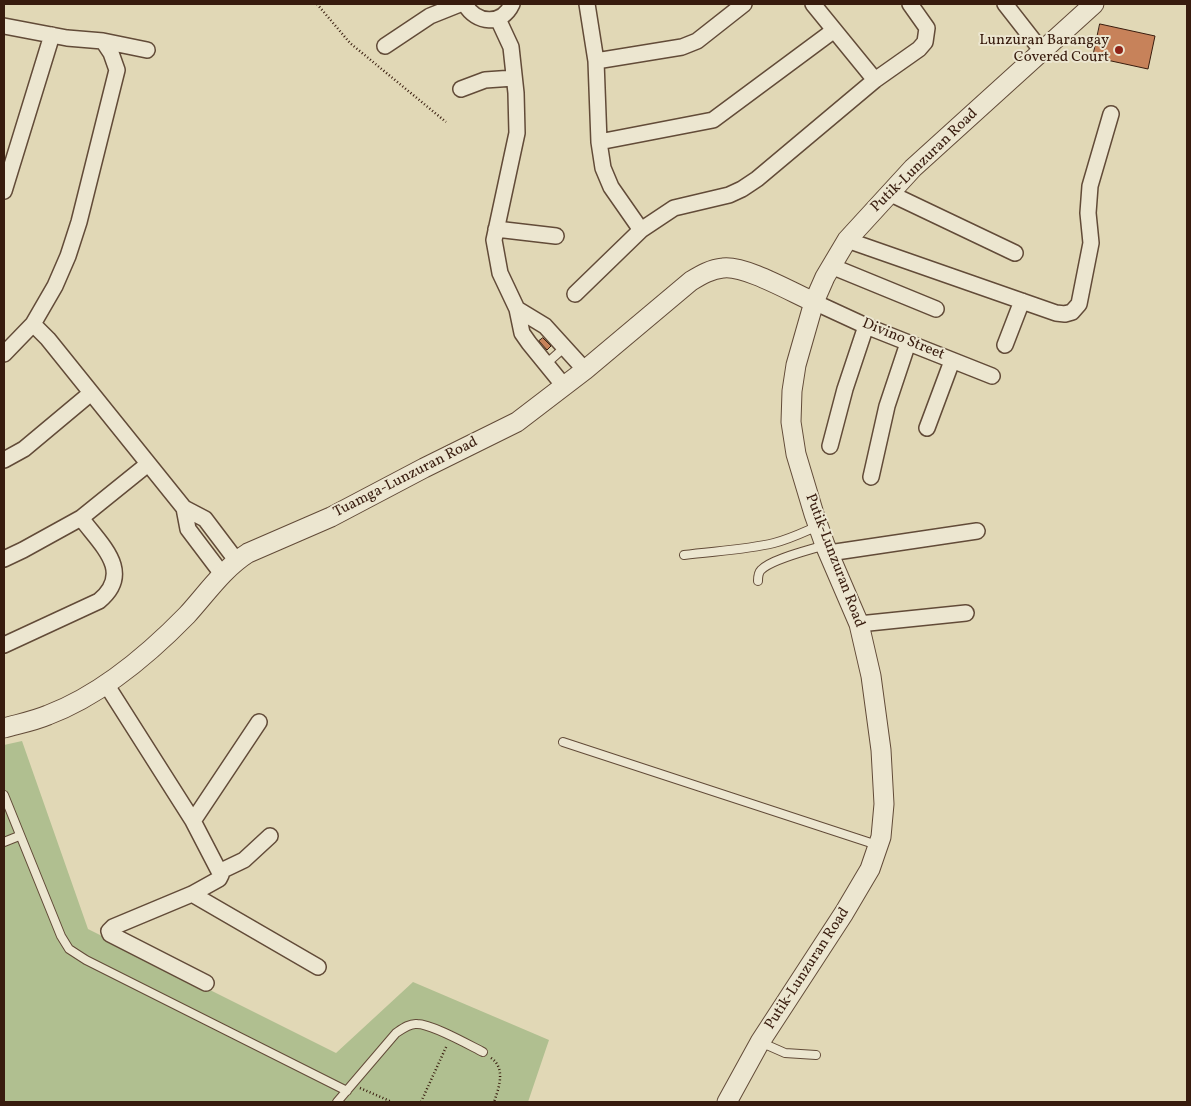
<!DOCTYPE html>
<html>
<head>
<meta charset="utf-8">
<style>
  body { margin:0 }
  #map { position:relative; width:1191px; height:1106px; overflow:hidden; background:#e1d8b6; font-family:Vollkorn,serif }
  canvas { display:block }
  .frame { position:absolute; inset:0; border:5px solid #381c0e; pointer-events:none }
</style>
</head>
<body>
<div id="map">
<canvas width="1191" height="1106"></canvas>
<div class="frame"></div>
</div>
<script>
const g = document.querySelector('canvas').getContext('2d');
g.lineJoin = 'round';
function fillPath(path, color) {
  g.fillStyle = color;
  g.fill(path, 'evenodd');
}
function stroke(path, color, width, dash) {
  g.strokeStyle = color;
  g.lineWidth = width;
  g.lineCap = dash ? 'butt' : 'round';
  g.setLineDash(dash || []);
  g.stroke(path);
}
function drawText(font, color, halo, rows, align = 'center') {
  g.font = font + ' Vollkorn,serif';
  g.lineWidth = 4;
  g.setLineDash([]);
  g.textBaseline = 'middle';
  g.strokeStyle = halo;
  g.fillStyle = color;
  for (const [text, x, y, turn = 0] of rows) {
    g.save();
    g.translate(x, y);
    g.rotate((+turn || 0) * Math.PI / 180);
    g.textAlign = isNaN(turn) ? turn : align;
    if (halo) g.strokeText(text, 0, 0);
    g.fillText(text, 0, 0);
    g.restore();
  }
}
const green = new Path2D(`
  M22,741L88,929L336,1053L413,982L549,1040L528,1102H4V745Z`);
const building = new Path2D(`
  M1100,24L1155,36L1148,69L1093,57Z
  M543,338L551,346L547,350L539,341Z`);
const path = new Path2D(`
  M317,4L350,43L446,122
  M491,1058C506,1068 499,1088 494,1102
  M360,1088L392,1102
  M421,1102L447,1045`);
const service = new Path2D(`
  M546,364L565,347
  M684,555C714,551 745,550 774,543C790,539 804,532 818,526
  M758,581C758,577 758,573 761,570C771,559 810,550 825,545
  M563,742L877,845
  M4,795L61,936L69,949L86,960L347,1091
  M4,842L19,836
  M760,1042L785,1053L816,1055
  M337,1102L396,1033C402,1029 410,1023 417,1024C432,1024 469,1045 483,1052`);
const minor = new Path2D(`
  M465,4C476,24 502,26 512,4
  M587,4L596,61L599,142L603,168L611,187L641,230
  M813,4L875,80
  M1005,4L1041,50
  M498,19L511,47L516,93L517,133L494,240L500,273L517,309L522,333L529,343L564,386
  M4,26L67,38L103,41L147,50
  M385,46L430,16L460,4
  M596,61L682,47L697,41L744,4
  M461,89L485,80L514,78
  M599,142L713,120L833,31
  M4,191L52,35
  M889,193L1015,253
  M496,229L556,236
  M847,240L1056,313L1065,314L1072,312L1079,304L1091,243L1088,213L1090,186L1111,114
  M831,266L936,309
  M575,294L641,230L674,208L729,195L742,189L757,179L875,80L919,49L925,42L927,28L910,4
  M814,302L866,326L992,376
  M517,309L545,326L585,370
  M33,324L48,339L184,508
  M1005,345L1022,301
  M4,354L33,324L55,286L68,256L79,222L117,70L111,53L103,41
  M927,428L952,361
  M830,446L845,389L866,326
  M4,460L24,449L91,393
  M871,477L887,406L908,343
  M829,553L977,531
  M4,559L23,550L81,518L148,464
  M222,574L188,529L184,508L205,519L236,560
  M859,624L966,613
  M4,645L99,601C134,572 101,545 81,518
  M106,684L193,821L221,875L219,879L192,894L113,927L109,931L110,934L206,983
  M193,821L259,722
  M221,871L244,860L270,836
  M192,894L318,967`);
const tertiary = new Path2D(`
  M4,728C18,724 34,721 48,715C101,695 148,655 187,615C207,593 223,569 248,553L331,517L424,468L517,422L585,370L691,281C701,275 711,269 723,268C745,265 793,293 814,302
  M727,1102L760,1042L844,913L870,869L881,837L884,804L881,750L871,676L859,624L825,545L814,514L796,454L791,422L792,391L796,365L814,302L825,277L847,240L913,168L1094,4`);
const markers = [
  [1119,50,5,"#8f2418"]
];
const poiNames = [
  ["Lunzuran Barangay",1109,41],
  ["Covered Court",1109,58]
];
const streetNames = [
  ["Putik-Lunzuran Road",925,161,-44],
  ["Divino Street",903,340,22],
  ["Tuamga-Lunzuran Road",406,478,-27],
  ["Putik-Lunzuran Road",834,561,69],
  ["Putik-Lunzuran Road",808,969,-57]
];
fillPath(green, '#b0bf90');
fillPath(building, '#c7825a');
stroke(building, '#381c0e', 1);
stroke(service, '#624b38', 10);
stroke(minor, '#624b38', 18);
stroke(tertiary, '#624b38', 21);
stroke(path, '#381c0e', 2.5, [1, 2.5]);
stroke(service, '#ece6d0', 8);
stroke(minor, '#ece6d0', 15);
stroke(tertiary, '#ece6d0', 19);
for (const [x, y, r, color] of markers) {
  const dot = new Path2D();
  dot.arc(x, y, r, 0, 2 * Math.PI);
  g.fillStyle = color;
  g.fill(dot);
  stroke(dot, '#ece6d0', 2);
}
drawText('15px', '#381c0e', '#ece6d0', poiNames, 'right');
drawText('15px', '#381c0e', '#ece6d0', streetNames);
</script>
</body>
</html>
